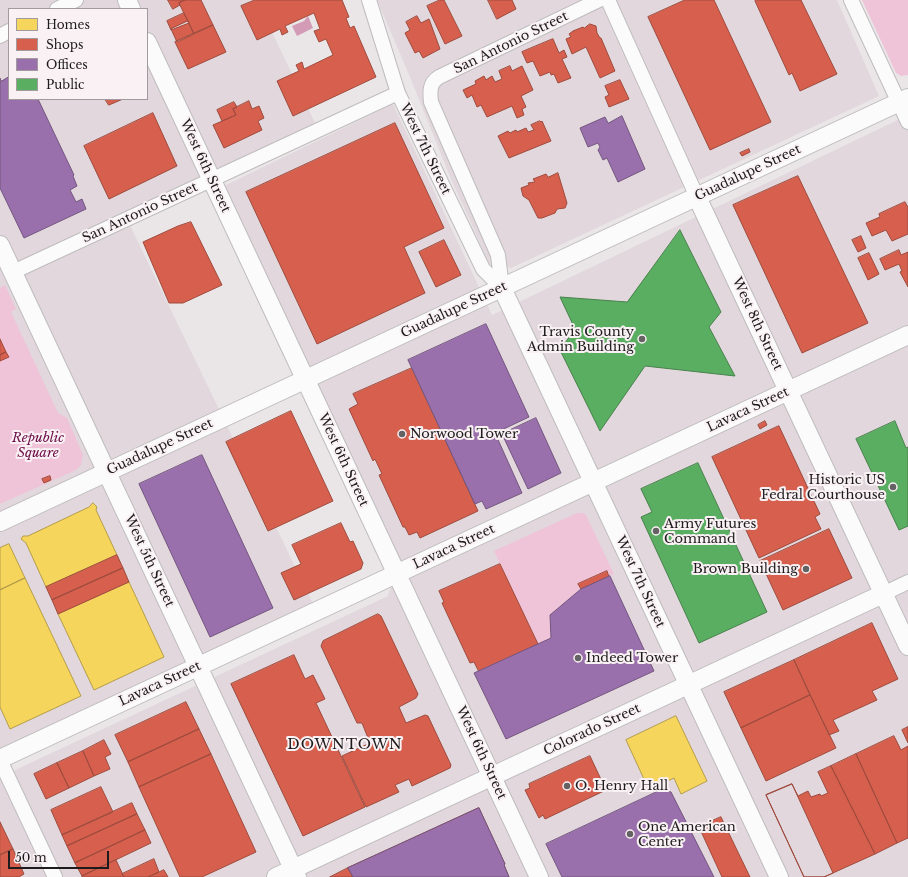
<!DOCTYPE html>
<html>
<head>
<meta charset="utf-8">
<style>
  body { margin:0 }
  #map { position:relative; width:908px; height:877px; overflow:hidden; background:#eae6e8; font-family:"Libre Baskerville",serif }
  canvas { display:block }
  .legend { position:absolute; left:8px; top:8px; width:140px; height:92px; box-sizing:border-box; background:#f9f1f4; border:1px solid #a19b9e; margin:0; padding:5px 7px; list-style:none; font-size:12px; color:#1e1b1c }
  .legend li { display:flex; align-items:center; gap:8px; height:20px }
  .legend b { width:20px; border:1px solid #a19b9e }
  .scale { position:absolute; left:8px; top:851px; width:101px; height:18px; box-sizing:border-box; border:2px solid #1e1b1c; border-top:0; padding-left:5px; font-size:12px; line-height:14px; white-space:nowrap; color:#1e1b1c; -webkit-text-stroke:3px #f9f1f4; paint-order:stroke }
</style>
</head>
<body>
<div id="map">
<canvas width="908" height="877"></canvas>
<ul class="legend">
<li><b style="height:11px;background:#f6d55c"></b>Homes</li>
<li><b style="height:11px;background:#d6604d"></b>Shops</li>
<li><b style="height:11px;background:#9970ab"></b>Offices</li>
<li><b style="height:11px;background:#5aae61"></b>Public</li>
</ul>
<div class="scale">50 m</div>
</div>
<script>
const g = document.querySelector('canvas').getContext('2d');
g.lineJoin = 'round';
function fillPath(path, color) {
  g.fillStyle = color;
  g.fill(path, 'evenodd');
}
function stroke(path, color, width, dash) {
  g.strokeStyle = color;
  g.lineWidth = width;
  g.lineCap = dash ? 'butt' : 'round';
  g.setLineDash(dash || []);
  g.stroke(path);
}
function drawText(font, color, halo, rows, align = 'center') {
  g.font = font + ' "Libre Baskerville",serif';
  g.lineWidth = 4;
  g.setLineDash([]);
  g.textBaseline = 'middle';
  g.strokeStyle = halo;
  g.fillStyle = color;
  for (const [text, x, y, turn = 0] of rows) {
    g.save();
    g.translate(x, y);
    g.rotate((+turn || 0) * Math.PI / 180);
    g.textAlign = isNaN(turn) ? turn : align;
    if (halo) g.strokeText(text, 0, 0);
    g.fillText(text, 0, 0);
    g.restore();
  }
}
const built = new Path2D(`
  M0,0H257L316,125L126,217L318,614L0,763ZM9,9H147V99H9Z
  M377,0H837L879,96L511,268L489,263L451,179L410,77Z
  M393,104L492,315L908,115V877H0V777L388,596L399,561L222,187Z`);
const green = new Path2D(`
  M862,0H908V75L901,76L896,73Z
  M5,285L16,309L11,312L58,413L67,418L83,455L81,465L76,470L0,504V288Z
  M577,513H583L586,515L614,574L581,589L550,615L551,638L538,644L494,551Z`);
const water = new Path2D(`
  M308,16L313,28L297,36L292,26L304,21Z`);
const homes = new Path2D(`
  M93,503L97,507L96,510L117,555L46,587L26,543L21,539L23,536H28L89,507Z
  M9,544L25,578L0,590V548Z
  M25,578L81,696L10,729L0,707V590Z
  M129,582L164,657L94,690L58,614Z
  M676,716L707,781L681,794L674,778L649,790L626,740Z`);
const shops = new Path2D(`
  M168,0H185L179,3L180,5L173,9Z
  M185,0H201L213,25L194,34L179,3Z
  M255,0H342L349,17L346,18L350,28L354,26L376,77L293,116L277,81L299,71L296,65L302,62L304,69L333,55L326,39L319,42L314,31L320,29L314,13L285,26L288,32L282,35L280,29L257,40L241,6Z
  M440,0H444L462,36L445,44L427,6Z
  M488,0H512L516,9L497,19Z
  M685,0H714L771,122L710,150L648,17Z
  M757,0H801L837,74L800,91L792,73L789,75L755,1Z
  M184,13L189,23L171,30L167,21Z
  M417,16L421,23L429,19L440,49L423,58L419,51L415,53L405,33L410,30L406,22Z
  M188,21L194,34L177,42L171,29Z
  M590,24L596,26L597,33L600,38H601L615,71L600,78L586,47L572,54L566,39L571,37L569,34L573,31L583,27L584,28Z
  M213,25L226,52L188,69L175,42Z
  M553,39L559,53L564,50L567,57L562,59L571,78L558,83L554,74L551,75L550,72L540,76L533,61L527,63L522,52Z
  M510,66L512,71L522,66L533,90L521,96L526,107L522,109L524,115L517,118L512,106L487,117L481,105L477,107L472,95L467,98L463,90L476,84L475,81L484,76L486,80L492,76L495,82L502,79L499,71Z
  M620,80L629,99L609,107L605,97L609,95L605,86Z
  M105,99H123L109,105Z
  M249,101L252,109L259,106L264,118L258,121L262,130L224,148L213,125L236,115L233,109Z
  M234,102L237,107L233,109L236,115L222,121L217,110Z
  M153,113L177,166L109,199L84,146Z
  M540,121L541,122L542,121L551,141L509,158L498,136L508,131L510,133L516,130L517,132L526,128L528,132L534,130L531,125Z
  M395,123L444,228L404,247L425,293L317,344L246,192Z
  M749,149L750,152L742,156L740,153Z
  M558,173L567,203L565,208L557,209L555,213L542,218H538L529,200L523,196L521,188L529,185L528,183L535,182L533,179L546,174L548,177Z
  M798,176L868,323L802,353L733,205Z
  M905,202L908,207V234L892,241L886,230L872,236L866,223L880,217L879,214Z
  M191,222L222,285L183,303H169L143,242L178,226Z
  M861,236L866,248L858,252L852,240Z
  M444,240L461,275L436,287L419,252Z
  M899,250L901,255L908,252V287L900,272L902,271L899,264L885,270L880,259Z
  M869,253L879,274L868,280L858,258Z
  M0,339L6,352L0,355Z
  M6,352L9,357L0,361V355Z
  M412,368L478,511L420,538L417,532L409,535L405,527H403L379,475L382,474L375,459L373,461L349,409L358,404L353,394Z
  M291,411L333,501L268,531L226,442Z
  M765,421L767,425L760,429L758,425Z
  M779,426L820,514L815,517L821,529L759,558L712,457Z
  M50,476L51,480L44,483L42,479Z
  M341,523L350,542L353,541L363,563L361,569L294,600L281,573L301,564L292,545Z
  M829,529L852,578L783,610L760,561Z
  M117,555L123,568L52,600L46,587Z
  M500,564L538,644L479,672L474,662L470,663L442,603L444,602L439,591Z
  M123,568L129,582L58,614L52,600Z
  M607,571L609,577L581,589L578,584Z
  M378,614L381,616L418,694L416,698L399,707L406,723L425,715L428,716L451,765L450,768L412,786L409,779L395,785L399,792L366,807L342,756L370,743L362,723H357L321,646L323,641Z
  M872,623L898,679L872,691L877,700L833,720L839,731L829,735L794,660Z
  M294,655L305,679L313,675L325,699L316,703L365,807L303,836L231,684Z
  M794,660L810,695L741,728L724,692Z
  M810,695L836,748L766,781L741,728Z
  M186,702L199,729L128,762L115,735Z
  M908,727V743L902,730Z
  M199,729L211,754L139,787L128,762Z
  M894,736L901,750L908,746V838L897,843L856,754Z
  M104,740L111,754L105,757L110,769L94,776L83,751Z
  M83,751L94,776L69,788L57,763Z
  M211,754L256,852L202,877H180L139,787Z
  M856,754L897,843L875,854L831,766Z
  M590,756L606,790L545,819L543,815L539,818L525,790L530,788L529,784Z
  M57,763L69,788L46,799L34,774Z
  M831,766L875,854L824,877H804L766,795L792,784L798,796L808,791L811,797L820,794L821,796L828,793L818,772Z
  M792,784L833,873L824,877H804L766,795Z
  M101,787L113,812L62,835L51,810Z
  M132,803L137,814L67,846L62,835Z
  M479,808L505,864L477,877H403L390,849Z
  M137,814L145,830L75,863L67,846Z
  M721,817L750,877H722L699,827Z
  M0,822L13,849L0,855Z
  M145,830L151,843L82,876L75,863Z
  M13,849L24,874L19,877H0V855Z
  M390,849L403,877H353L348,868Z
  M154,859L159,872L148,877H124L122,874Z
  M116,860L124,877H82V876Z
  M504,865L509,877H477Z
  M348,868L353,877H330Z
  M164,870L168,877H148L159,872Z`);
const offices = new Path2D(`
  M9,77V99H38L74,175L73,176L77,186L70,190L76,202L82,199L86,209L24,238L0,188V78L1,81Z
  M622,116L645,169L618,182L607,158L603,160L598,150L600,147L598,143L588,147L580,128L605,117L608,123Z
  M486,324L529,417L495,433L522,493L486,509L482,501L475,504L408,360Z
  M536,418L561,473L528,489L502,434Z
  M202,455L273,608L210,637L139,484Z
  M610,576L654,671L506,739L474,673L551,638L550,615L581,589Z
  M663,789L671,792L714,877H562L546,844Z
  M479,808L505,864L504,865L509,877H353L348,868Z`);
const public = new Path2D(`
  M680,230L721,312L709,327L735,376L645,366L600,431L560,350L575,329L560,297L627,302Z
  M895,421L906,448L908,447V526L899,530L856,439Z
  M698,463L767,612L699,643L641,517L652,512L641,489Z`);
const minor = new Path2D(`
  M369,0L398,93L483,269L502,288
  M608,0L697,197
  M851,0L908,122
  M57,9L76,0
  M0,36L9,31
  M13,272L398,93
  M502,288L498,255L431,102C430,92 429,83 439,77L599,0
  M883,594L908,582
  M0,760L55,877`);
const major = new Path2D(`
  M127,0L131,9
  M147,42L539,877
  M697,197L908,646
  M0,245L297,877
  M502,288L779,877
  M0,522L908,98
  M0,759L908,335
  M276,877L883,594`);
const markers = [
  [642,339,4,"#656263"],
  [402,434,4,"#656263"],
  [893,487,4,"#656263"],
  [656,531,4,"#656263"],
  [806,569,4,"#656263"],
  [578,658,4,"#656263"],
  [567,786,4,"#656263"],
  [630,834,4,"#656263"]
];
const streetNames = [
  ["San Antonio Street",511,43,-26],
  ["West 7th Street",425,149,64],
  ["West 6th Street",205,166,65],
  ["Guadalupe Street",748,173,-25],
  ["San Antonio Street",140,213,-25],
  ["Guadalupe Street",454,310,-25],
  ["West 8th Street",757,324,65],
  ["Lavaca Street",748,410,-25],
  ["Guadalupe Street",160,447,-25],
  ["West 6th Street",343,460,65],
  ["Lavaca Street",454,547,-25],
  ["West 5th Street",149,561,65],
  ["West 7th Street",640,582,65],
  ["Lavaca Street",160,684,-25],
  ["Colorado Street",592,730,-25],
  ["West 6th Street",481,753,65]
];
const poiNames = [
  ["Travis County",634,332,"right"],
  ["Admin Building",634,347,"right"],
  ["Norwood Tower",410,434],
  ["Historic US",885,480,"right"],
  ["Fedral Courthouse",885,495,"right"],
  ["Army Futures",664,524],
  ["Command",664,539],
  ["Brown Building",798,569,"right"],
  ["Indeed Tower",586,658],
  ["O. Henry Hall",575,786],
  ["One American",638,827],
  ["Center",638,842]
];
const parkNames = [
  ["Republic",38,438],
  ["Square",38,453]
];
const neighbourhoodNames = [
  ["DOWNTOWN",345,745]
];
fillPath(built, '#e1d7dc');
fillPath(green, '#efc4d8');
fillPath(water, '#d49bb6');
fillPath(homes, '#f6d55c');
stroke(homes, '#b59d49', 1);
fillPath(shops, '#d6604d');
stroke(shops, '#9f4b3e', 1);
fillPath(offices, '#9970ab');
stroke(offices, '#745680', 1);
fillPath(public, '#5aae61');
stroke(public, '#48824c', 1);
stroke(minor, '#bfbcbd', 16);
stroke(major, '#bfbcbd', 20);
stroke(minor, '#fcfbfc', 14);
stroke(major, '#fcfbfc', 18);
for (const [x, y, r, color] of markers) {
  const dot = new Path2D();
  dot.arc(x, y, r, 0, 2 * Math.PI);
  g.fillStyle = color;
  g.fill(dot);
  stroke(dot, '#f9f1f4', 1.5);
}
drawText('13px', '#1e1b1c', '#f9f1f4', streetNames);
drawText('13px', '#1e1b1c', '#f9f1f4', poiNames, 'left');
drawText('italic 13px', '#6c0b46', '#f9f1f4', parkNames);
g.letterSpacing = '1px';
drawText('14px', '#1e1b1c', '#f9f1f4', neighbourhoodNames);
g.letterSpacing = '0px';
</script>
</body>
</html>
